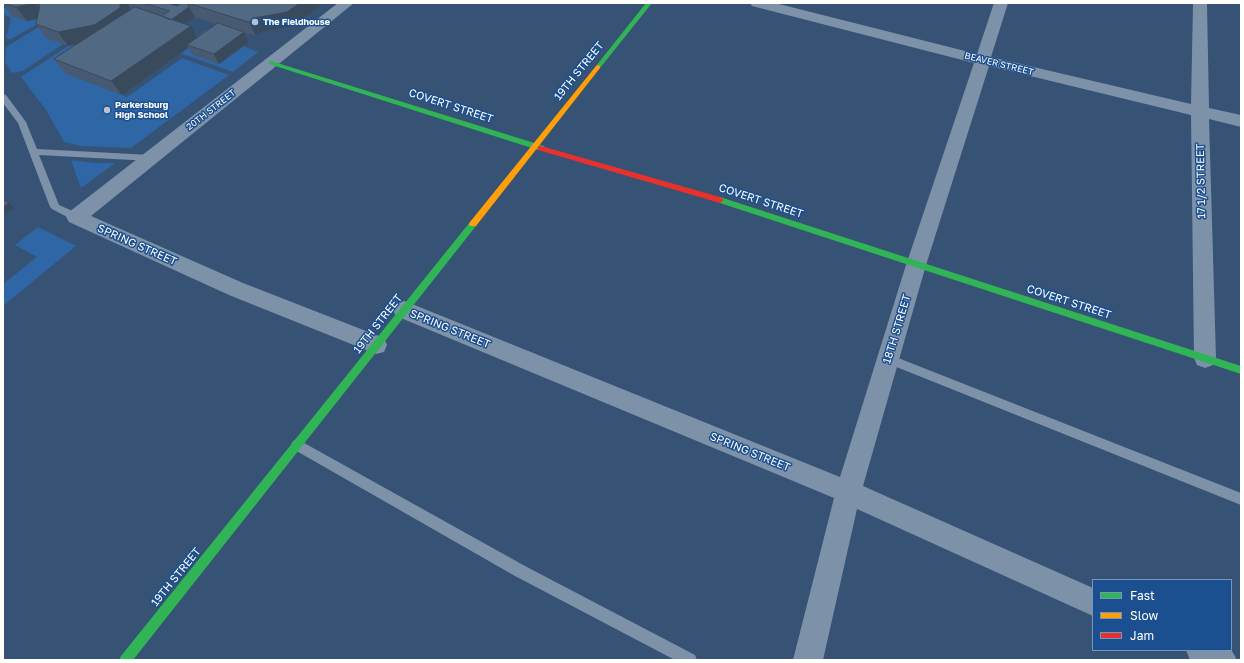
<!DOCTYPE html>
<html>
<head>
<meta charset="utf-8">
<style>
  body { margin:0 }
  #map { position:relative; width:1244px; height:663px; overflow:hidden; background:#365274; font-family:"Golos Text",sans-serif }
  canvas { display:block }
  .frame { position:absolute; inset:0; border:4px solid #fff; pointer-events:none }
  .legend { position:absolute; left:1092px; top:579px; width:140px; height:72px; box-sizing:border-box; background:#1b4f8f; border:1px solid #7695bc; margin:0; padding:5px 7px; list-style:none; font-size:12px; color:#fff }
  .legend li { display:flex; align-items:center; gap:8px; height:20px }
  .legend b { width:20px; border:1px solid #7695bc }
</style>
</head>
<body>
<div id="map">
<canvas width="1244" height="663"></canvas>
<div class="frame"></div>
<ul class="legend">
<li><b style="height:5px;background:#30b455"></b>Fast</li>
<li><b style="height:5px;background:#ff9f0a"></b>Slow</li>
<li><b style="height:5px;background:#e5322d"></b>Jam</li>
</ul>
</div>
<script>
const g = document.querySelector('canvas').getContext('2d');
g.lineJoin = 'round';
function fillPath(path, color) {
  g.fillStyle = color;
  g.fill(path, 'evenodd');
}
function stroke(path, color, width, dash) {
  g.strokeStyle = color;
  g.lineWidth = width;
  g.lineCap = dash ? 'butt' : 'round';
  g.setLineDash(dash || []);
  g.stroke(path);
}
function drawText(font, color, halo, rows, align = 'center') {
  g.font = font + ' "Golos Text",sans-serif';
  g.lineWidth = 3;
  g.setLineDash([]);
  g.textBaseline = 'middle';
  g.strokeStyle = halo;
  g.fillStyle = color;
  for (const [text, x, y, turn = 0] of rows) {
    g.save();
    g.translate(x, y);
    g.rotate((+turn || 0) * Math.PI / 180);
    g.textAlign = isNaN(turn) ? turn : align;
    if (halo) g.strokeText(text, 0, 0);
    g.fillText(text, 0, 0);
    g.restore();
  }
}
const green = new Path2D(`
  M13,3L27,21L43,18V21L11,39H6L11,18L3,14V9Z
  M117,3L175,21L65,73L127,97L182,58L229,75L131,148L80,146L64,142L46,110L21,77L68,46Z
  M50,20L63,44L23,71L12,73L5,62L6,47Z
  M214,28L219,64L243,46L258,52L233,72L180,53L198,41L194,39L205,30Z
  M71,160L94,163H115L81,188Z
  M38,227L76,246L3,306V284L37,257L15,245Z`);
const lane = new Path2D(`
  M3,94L6,95L26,122L37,149L151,155L156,158L151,161L39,155L59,205L79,214L81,217L76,221L73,220L52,209L50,207L18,123L3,103Z
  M888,354L1241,493V505L884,362L882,359L884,356Z
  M297,439L525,566L695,655L697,660H675L515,576L293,449L291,445L293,441Z`);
const street = new Path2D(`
  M338,3H354L91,216L243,283L384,338L387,345L384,352L376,354L229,295L69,222L66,217L69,212Z
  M750,3H775L977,54L994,3H1008L991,57L1191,104L1193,3H1207L1209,108L1241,115V127L1209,119L1216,358L1213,365L1205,368L1197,365L1194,358L1191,115L989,66L926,265L863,486L1093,588V616L857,509L823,660H793L834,498L396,316L393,310L396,304L404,301L412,304L840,477L906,265L974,63L752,6Z
  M1231,649L1237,660H1190L1186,650Z`);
const fast = new Path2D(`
  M646,3H652L600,68H596V66Z
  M271,61L544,146L545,148L544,150H538L269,64V62Z
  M720,197L1241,366V374L717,202L716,200L717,198Z
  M473,221L477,224L476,226L133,660H119L121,656L470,222Z`);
const slow = new Path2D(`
  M598,65L600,66V68L476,226H470L469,224L470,222L596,66Z`);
const jam = new Path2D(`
  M538,146H541L720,197L724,200L720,203L538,150Z`);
const wall = new Path2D(`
  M3,3H168L177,6L182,3H324L293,26L261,32L256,36L245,33L249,42L219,64L193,55L188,48L122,95L65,73L54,59L76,45L68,46L46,38L36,24L37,19L27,21L13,17L3,4ZM129,6L134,8L130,11V7ZM195,17L217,24L197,37L184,24Z`);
const shadedWall = new Path2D(`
  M36,3L46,17L27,21L16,7Z
  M120,3H127L130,7L129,22L104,39L68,46L58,32Z
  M300,3H324L293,26L261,32L256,36L249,22L254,18Z
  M189,7L195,17L174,32L168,22Z
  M191,26L197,38L187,45L188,48L122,95L111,81Z
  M244,32L249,42L219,64L214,54Z
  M9,203L14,208L3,215V207Z`);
const building = new Path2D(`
  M3,3H120V8L94,25L58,32L36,24L40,5L36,3L16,7Z
  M144,3H168L177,6L182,3H187L189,7L171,20L162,16L169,11Z
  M188,3H300L287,12L254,18L249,22Z
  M135,7L191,26L111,81L54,59Z
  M218,23L244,32L214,54L187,45Z
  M3,200L9,203L3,207Z`);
const markers = [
  [255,22,4,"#b9c2ce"],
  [107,110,4,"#b9c2ce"]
];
const farPoinames = [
  ["The Fieldhouse",263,22],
  ["Parkersburg",115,105],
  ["High School",115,115]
];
const farStreetnames = [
  ["BEAVER STREET",999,64,14],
  ["20TH STREET",211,110,-38]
];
const streetNames = [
  ["19TH STREET",579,71,-51],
  ["COVERT STREET",451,106,18],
  ["17 1/2 STREET",1201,181,-91],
  ["COVERT STREET",761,201,18],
  ["SPRING STREET",137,245,24],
  ["COVERT STREET",1069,302,18],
  ["19TH STREET",378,324,-52],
  ["SPRING STREET",450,329,22],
  ["18TH STREET",897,329,-73],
  ["SPRING STREET",750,452,22],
  ["19TH STREET",176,577,-51]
];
fillPath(green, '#2f66a5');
fillPath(lane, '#7d92a8');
fillPath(street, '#7d92a8');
fillPath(fast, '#30b455');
fillPath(slow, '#ff9f0a');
fillPath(jam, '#e5322d');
fillPath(wall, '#475a72');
fillPath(shadedWall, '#394a5c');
fillPath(building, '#526984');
stroke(building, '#394a5c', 1);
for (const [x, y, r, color] of markers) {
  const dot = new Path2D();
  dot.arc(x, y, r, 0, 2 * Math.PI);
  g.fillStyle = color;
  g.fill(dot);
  stroke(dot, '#1b4f8f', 1.5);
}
drawText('bold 9px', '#fff', '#1b4f8f', farPoinames, 'left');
drawText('9px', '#fff', '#1b4f8f', farStreetnames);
drawText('11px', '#fff', '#1b4f8f', streetNames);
</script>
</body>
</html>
